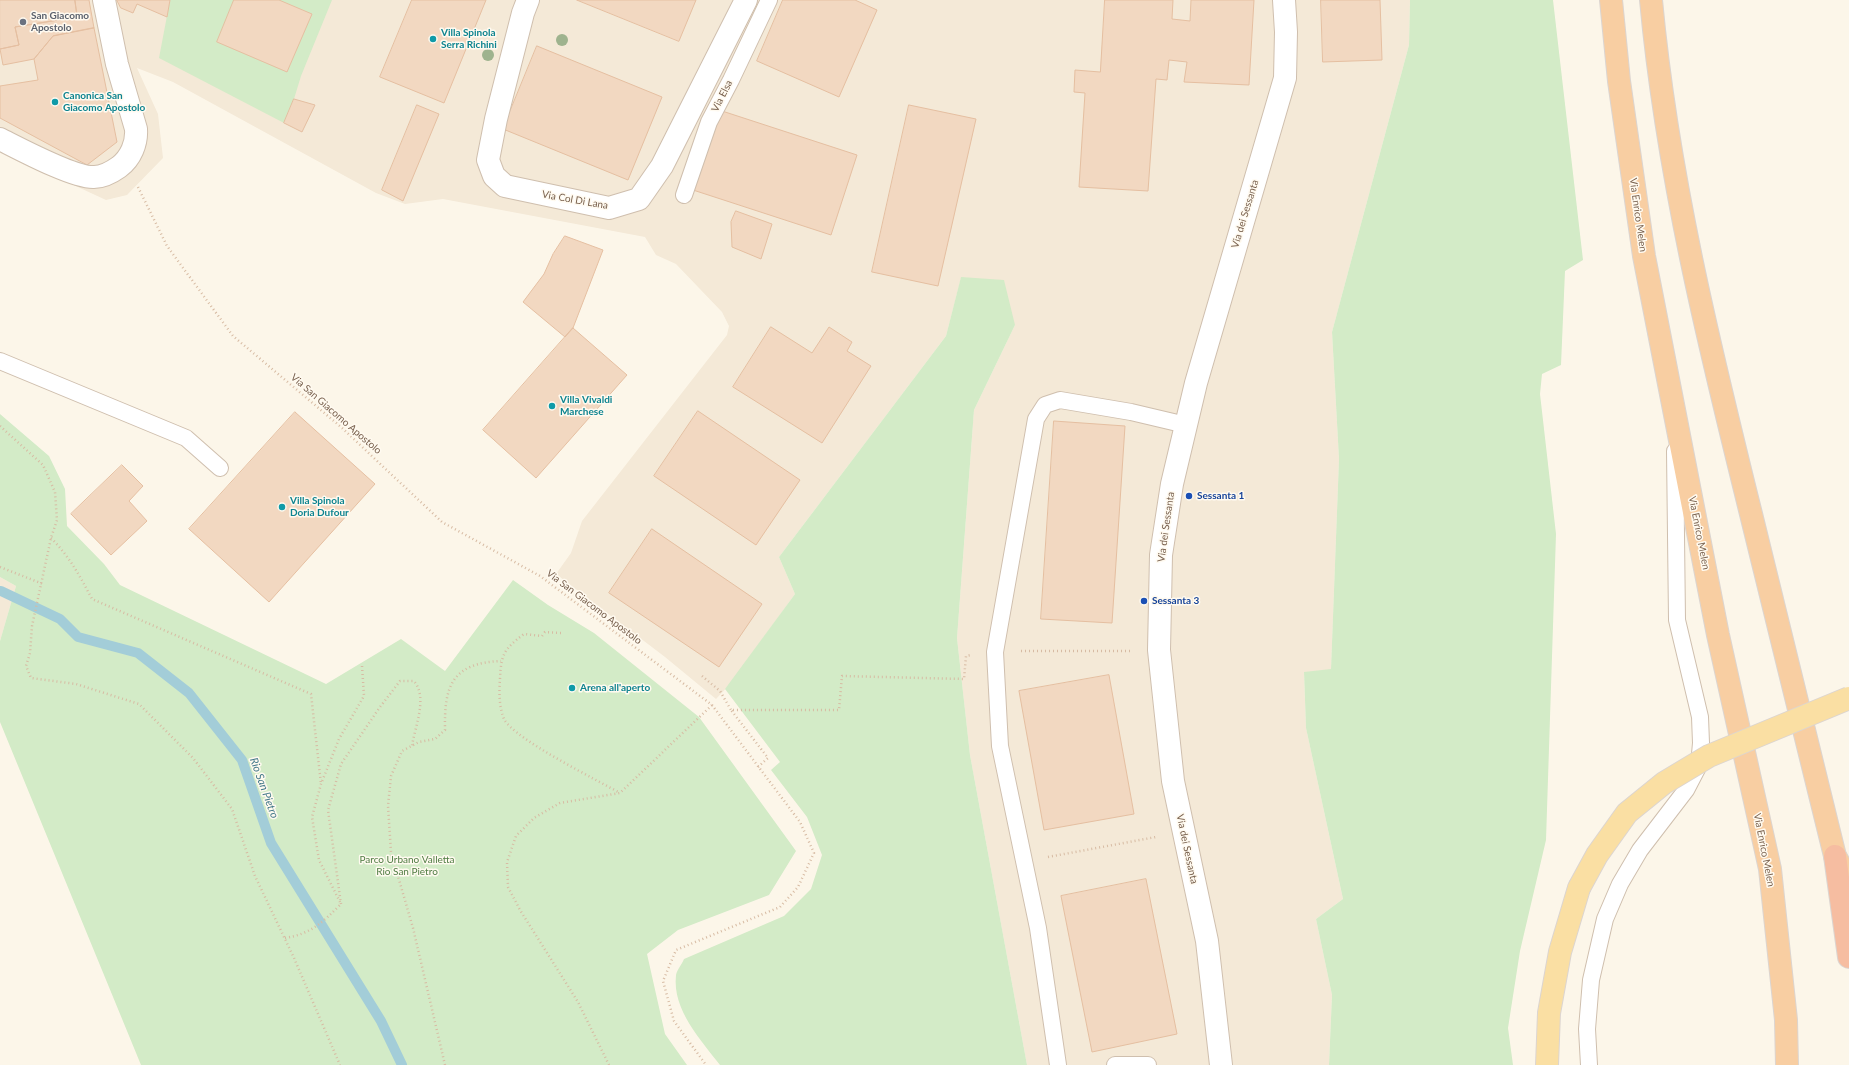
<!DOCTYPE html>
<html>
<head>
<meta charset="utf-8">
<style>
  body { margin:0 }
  canvas { display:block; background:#fcf6e9 }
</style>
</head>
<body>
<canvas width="1849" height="1065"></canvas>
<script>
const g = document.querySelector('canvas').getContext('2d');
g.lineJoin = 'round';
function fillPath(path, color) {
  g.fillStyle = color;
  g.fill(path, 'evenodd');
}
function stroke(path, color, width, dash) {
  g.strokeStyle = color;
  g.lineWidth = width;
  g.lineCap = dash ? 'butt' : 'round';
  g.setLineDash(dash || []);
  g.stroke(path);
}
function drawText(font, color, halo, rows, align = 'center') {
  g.font = font + ' Lato,sans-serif';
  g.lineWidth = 3;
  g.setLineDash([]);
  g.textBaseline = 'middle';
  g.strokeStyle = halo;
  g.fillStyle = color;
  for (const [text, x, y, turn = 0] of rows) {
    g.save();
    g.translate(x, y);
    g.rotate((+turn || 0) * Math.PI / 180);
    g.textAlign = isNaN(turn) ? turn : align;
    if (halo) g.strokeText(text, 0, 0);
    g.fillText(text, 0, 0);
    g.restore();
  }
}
const residential = new Path2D(`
  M0,0H1410L1409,45L1332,332L1339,459L1331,670L1304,673L1306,728L1343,899L1316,919L1332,995L1329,1065H1027L970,755L957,638L974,410L1015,325L961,278L946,336L779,557L795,594L731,683L716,699L665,657L556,574L571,553L582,521L727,335L729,326L722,312L676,264L656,255L645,237L443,199L405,204L376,193L173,82L137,68L158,114L163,158L127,195L106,200L0,151Z
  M0,577L16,586L0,641Z`);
const green = new Path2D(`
  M170,0H332L301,76L294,99L284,123L159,58Z
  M1410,0H1553L1583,260L1565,271L1561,365L1542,374L1540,394L1556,534L1546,840L1520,951L1508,1028L1513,1065H1329L1332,995L1316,919L1343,899L1306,728L1304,672L1331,669L1339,459L1332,332L1409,45Z
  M961,277L1004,280L1015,325L974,410L957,638L970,755L1027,1065H720C701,1040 672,1010 676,975C677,970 682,964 684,959L784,916L811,889L822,855L807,817L771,770L780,762L725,689L795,594L779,557L946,336Z
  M0,414L49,456L65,489L67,526L104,564L120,585L326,684L401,639L445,671L513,580L548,605L594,633L699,717L796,851L769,895L678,930L647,954L665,1034L687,1065H141L0,722V641L16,586L0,577Z`);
const stream = new Path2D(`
  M1,591L60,619L78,637L138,653L189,693L242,760L271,843L381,1021L402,1065`);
const building = new Path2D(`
  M0,0H75L77,17L15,27L19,45L0,49Z
  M75,0H89L94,28L53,36L34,59L3,65L0,49L19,45L15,27L77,17Z
  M117,0H170L167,17L137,4L133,13L121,8Z
  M234,0H279L312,14L287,72L217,42Z
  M412,0H486L444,103L380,77Z
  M577,0H696L679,41Z
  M783,0H855L877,10L839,97L757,61Z
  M1105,0H1173L1172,19L1190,21L1191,0H1254L1249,85L1184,82L1187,62L1169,60L1167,80L1156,79L1148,191L1079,187L1085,93L1074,92L1075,70L1100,72Z
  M1321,0H1380L1382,60L1323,62Z
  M94,28L117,142L87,165L0,118V86L38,80L34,59L53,36Z
  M537,46L662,97L628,180L503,129Z
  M294,99L315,105L302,132L284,123Z
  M417,105L439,114L403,201L382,190Z
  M909,105L976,119L938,286L872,272Z
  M719,110L857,155L831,235L693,190Z
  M736,211L772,224L761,259L732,247L731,222Z
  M565,236L603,250L573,328L565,337L523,302L544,274L553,254Z
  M771,327L812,353L829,327L852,342L847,351L871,366L822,443L733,387Z
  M573,328L627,375L536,478L483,430Z
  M698,411L800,480L756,545L654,476Z
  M295,412L375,484L269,602L189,529Z
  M1054,421L1125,426L1112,623L1041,619Z
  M122,465L143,486L129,501L147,521L111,555L71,514Z
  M652,529L762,604L719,667L609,593Z
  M1109,675L1134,814L1044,830L1019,691Z
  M1146,879L1177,1034L1092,1052L1061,896Z`);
const path = new Path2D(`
  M138,187L167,246L233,336L341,427L442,522L540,576L712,705L800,822L814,853L798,887L780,907L676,950L663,981L674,1021L706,1065
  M0,426L43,465L55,492L57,520L51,538L32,626L30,653L26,666L31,678L76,684L139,704L193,758L232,809L255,876L294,958L340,1065
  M51,538C69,556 80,576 92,599L311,694L321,784
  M0,567L43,584
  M561,633L545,632L542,636L524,634C504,649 501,654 500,679C499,692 499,707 504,719C514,739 597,780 620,793
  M1021,651H1130
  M702,676L720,691L731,710
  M758,767L768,758L731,710H839L842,676L964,679L966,656L971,655
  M1048,857L1156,837
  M340,902L319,860L312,817L321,784L339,739L364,696L362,666
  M341,904L328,810L341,764L380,707L400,681H414C428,698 415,726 412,746
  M285,938C311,934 323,922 341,904
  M445,1065L413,928L391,852L388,806L391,776L402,751L419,742L435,739L445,730C444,686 452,663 501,661
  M609,1065L578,1002L520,910L508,887L507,862L516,836L534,818L560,803L620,793L712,705`);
const service = new Path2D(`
  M684,195L709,122L731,80L769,0
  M0,361L186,438L220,468
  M1058,1065L1038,928L1000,746L995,652L1036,419L1045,405L1060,400L1131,412L1186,425
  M1115,1065H1148
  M1589,1065L1587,1029L1591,980L1605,919L1620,884L1640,850L1686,790L1699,765L1701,743L1700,717L1677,620L1675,451`);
const minor = new Path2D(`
  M528,0L523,13L496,119L488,160L494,176L505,186L609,208L639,199L662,166L746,0
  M1221,1065L1207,941L1173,781L1159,650L1161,555L1172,484L1196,383L1285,78L1286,32L1284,0`);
const tertiary = new Path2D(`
  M0,139C20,149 74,178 94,177C103,177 112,172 119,167C131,158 137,143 136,129L117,64L104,0`);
const primary = new Path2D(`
  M1547,1065L1549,1013L1560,952L1579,888`);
const trunk = new Path2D(`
  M1611,0L1619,81L1644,256L1718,635L1770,869L1786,1020L1787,1065
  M1651,0C1667,174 1709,345 1751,514C1780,628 1808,742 1835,856L1844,872`);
const motorway = new Path2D(`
  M1835,856L1849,957`);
const primaryBridge = new Path2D(`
  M1579,888L1597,855L1627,813L1664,783L1709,756L1849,698`);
const trees = [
  [562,40],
  [488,55]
];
const markers = [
  [23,22,4,"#6b7280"],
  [433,39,4,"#0f9aa8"],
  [55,102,4,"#0f9aa8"],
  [552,406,4,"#0f9aa8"],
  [1189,496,4,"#1a4fb4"],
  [282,507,4,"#0f9aa8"],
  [1144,601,4,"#1a4fb4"],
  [572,688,4,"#0f9aa8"]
];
const worshipNames = [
  ["San Giacomo",31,16],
  ["Apostolo",31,28]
];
const cultureNames = [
  ["Villa Spinola",441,33],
  ["Serra Richini",441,45],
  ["Canonica San",63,96],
  ["Giacomo Apostolo",63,108],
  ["Villa Vivaldi",560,400],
  ["Marchese",560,412],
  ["Villa Spinola",290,501],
  ["Doria Dufour",290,513],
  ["Arena all'aperto",580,688]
];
const streetNames = [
  ["Via Elsa",722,96,-63],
  ["Via Col Di Lana",575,200,10],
  ["Via dei Sessanta",1245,214,-73],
  ["Via Enrico Melen",1638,215,82],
  ["Via San Giacomo Apostolo",336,414,41],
  ["Via dei Sessanta",1166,527,-82],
  ["Via Enrico Melen",1699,533,79],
  ["Via San Giacomo Apostolo",594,607,37],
  ["Via dei Sessanta",1187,849,78],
  ["Via Enrico Melen",1764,850,79]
];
const transitNames = [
  ["Sessanta 1",1197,496],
  ["Sessanta 3",1152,601]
];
const parkNames = [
  ["Parco Urbano Valletta",407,860],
  ["Rio San Pietro",407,872]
];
const waterNames = [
  ["Rio San Pietro",264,788,70]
];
fillPath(residential, '#f4e9d7');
fillPath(green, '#d3ebc7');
stroke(stream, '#a3cdd8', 10);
fillPath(building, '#f2d8c1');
stroke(building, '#e5bfa1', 1);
stroke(service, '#cfbfae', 18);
stroke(minor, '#cfbfae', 24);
stroke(tertiary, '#cfbfae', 24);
stroke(primary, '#dcd5d0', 24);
stroke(trunk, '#dcd5d0', 24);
stroke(motorway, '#dcd5d0', 24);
stroke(path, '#d7bba3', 2.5, [1, 3]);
stroke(service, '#fff', 16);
stroke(minor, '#fff', 22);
stroke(tertiary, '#fff', 22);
stroke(primary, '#fadfa3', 22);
stroke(trunk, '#f8cea2', 22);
stroke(motorway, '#f6bda1', 22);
stroke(primaryBridge, '#dcd5d0', 24, []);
stroke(primaryBridge, '#fadfa3', 22);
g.fillStyle = '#9eb38e';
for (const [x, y] of trees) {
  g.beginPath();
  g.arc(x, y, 6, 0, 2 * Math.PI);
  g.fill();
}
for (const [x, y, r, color] of markers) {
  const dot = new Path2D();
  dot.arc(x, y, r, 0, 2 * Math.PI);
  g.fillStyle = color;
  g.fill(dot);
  stroke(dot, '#fffaf0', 1.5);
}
drawText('bold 10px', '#5b616d', '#fffaf0', worshipNames, 'left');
drawText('bold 10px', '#0d838f', '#fffaf0', cultureNames, 'left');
drawText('10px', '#775f4c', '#fffaf0', streetNames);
drawText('bold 10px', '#164399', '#fffaf0', transitNames, 'left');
drawText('10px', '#517d44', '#fffaf0', parkNames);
drawText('italic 11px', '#467a8b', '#fffaf0', waterNames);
</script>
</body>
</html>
